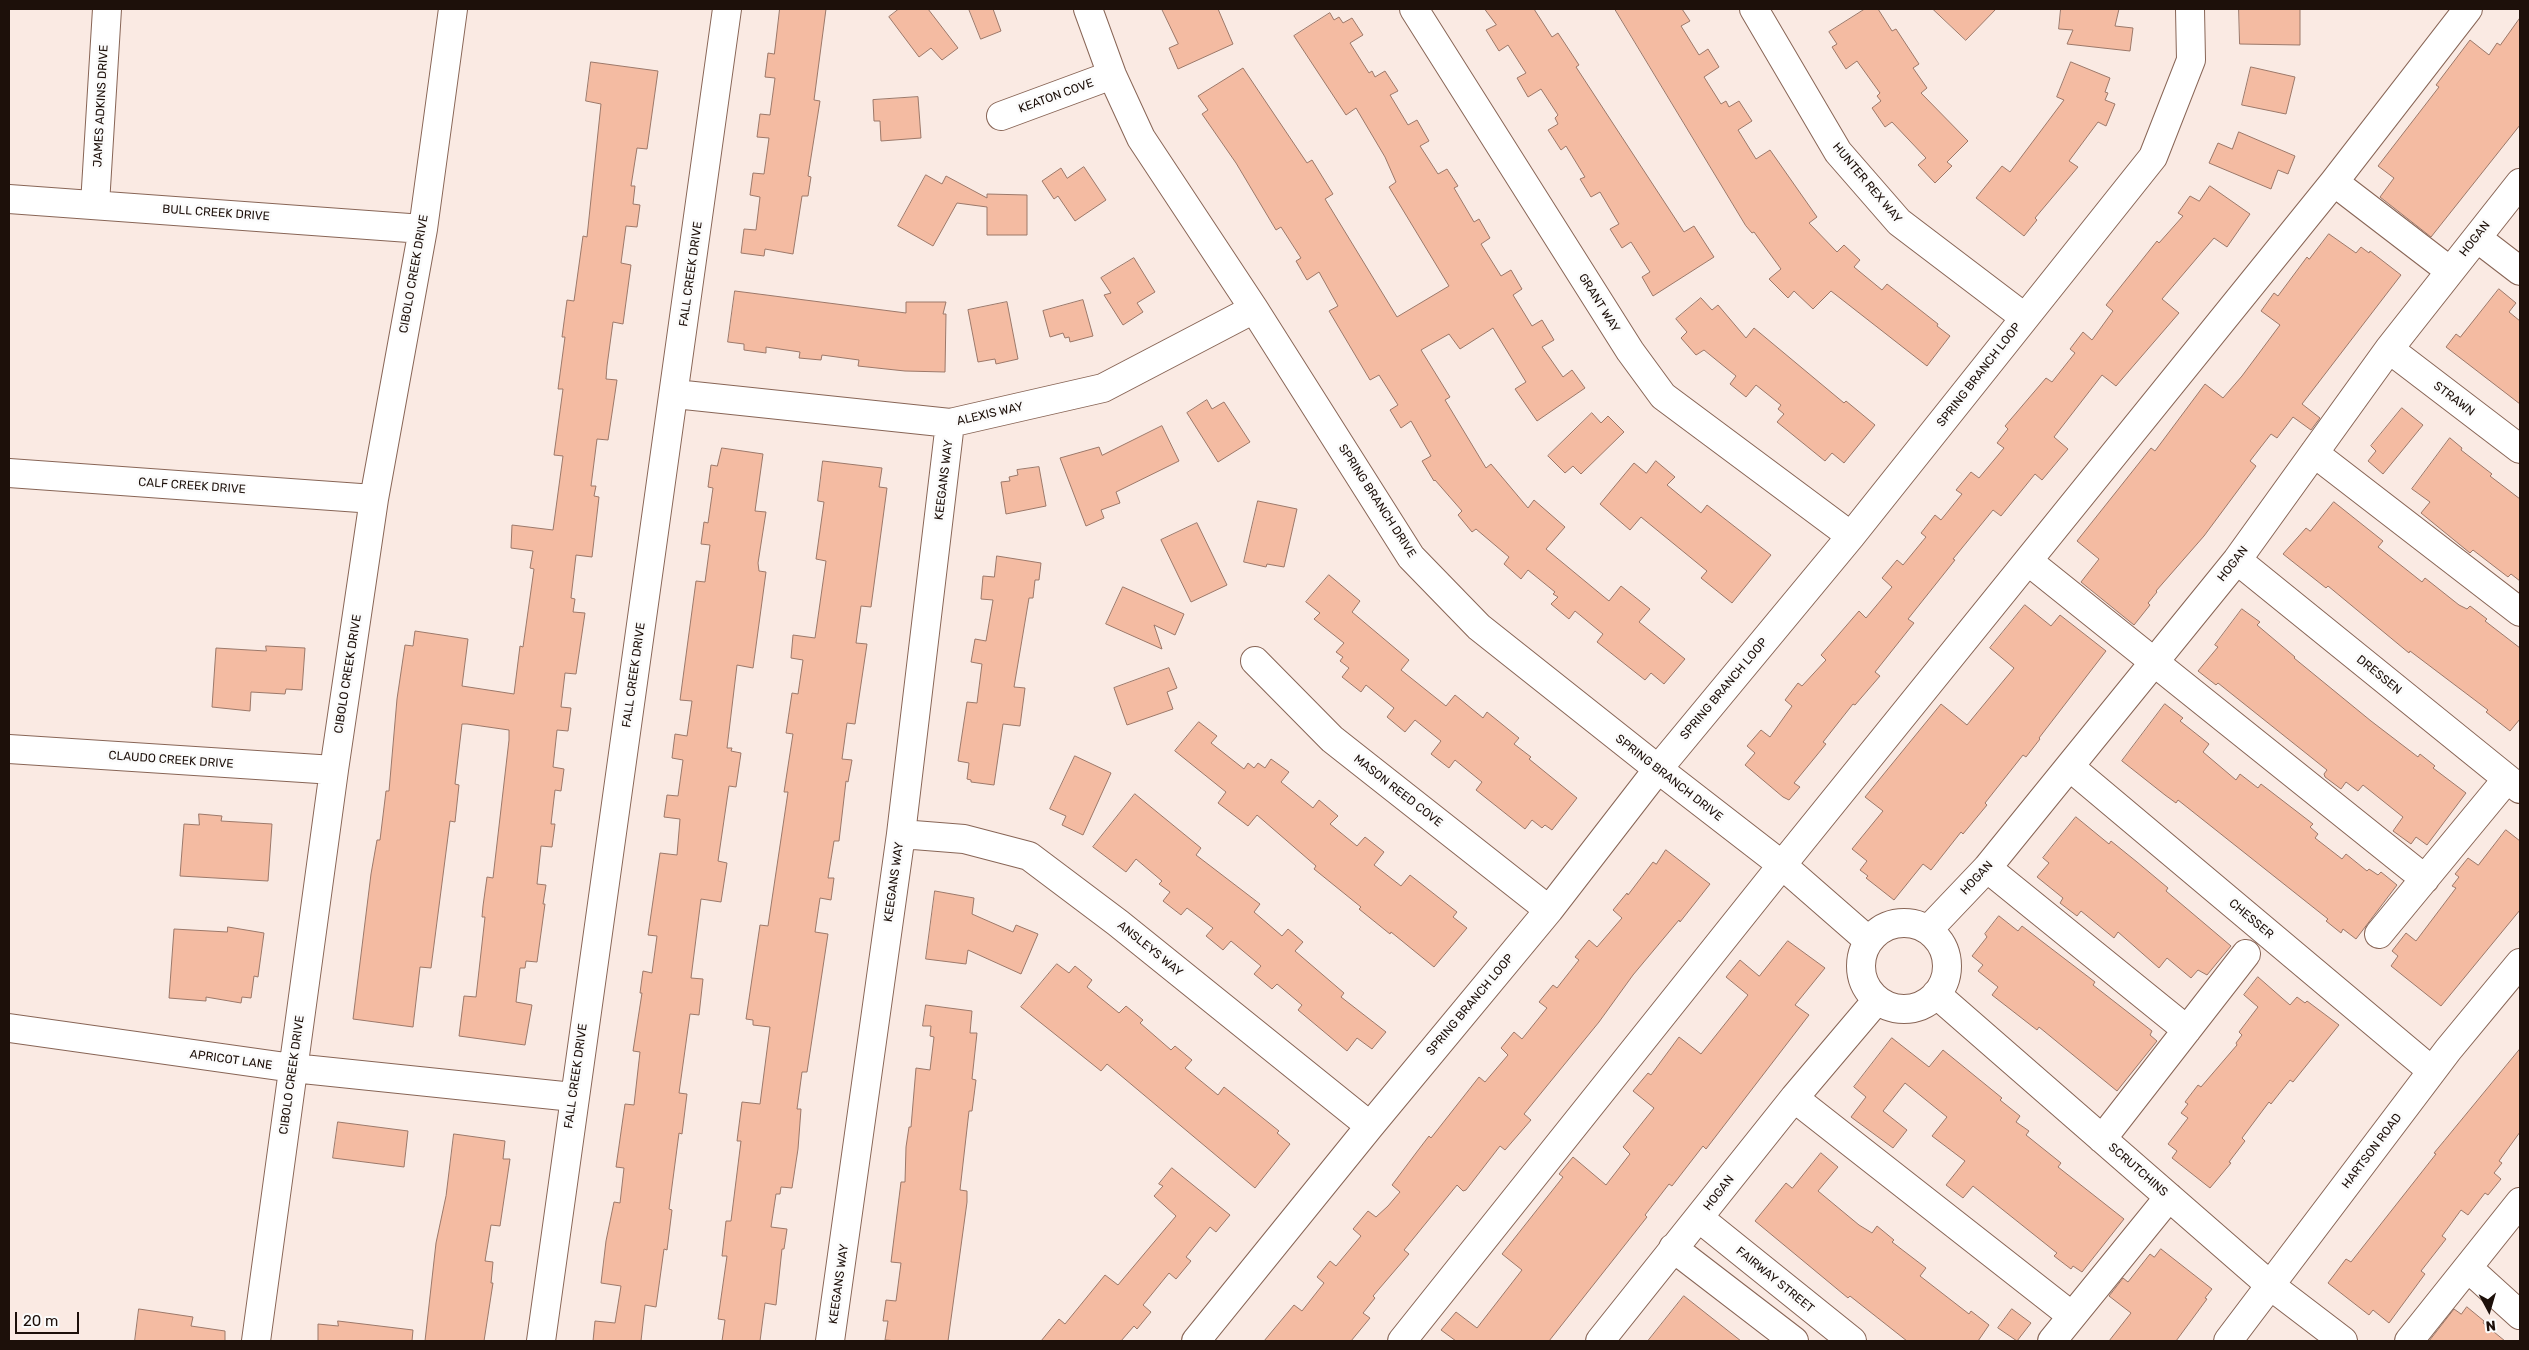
<!DOCTYPE html>
<html>
<head>
<meta charset="utf-8">
<style>
  body { margin:0 }
  #map { position:relative; width:2529px; height:1350px; overflow:hidden; background:#faeae3; font-family:Rubik,sans-serif }
  canvas { display:block }
  .frame { position:absolute; inset:0; border:10px solid #1d100a; pointer-events:none }
  .north { position:absolute; left:2464px; top:1285px; width:50px; height:50px; -webkit-text-stroke:4px #fbfbfb; paint-order:stroke; rotate:174deg; font-size:14px; font-weight:700; line-height:20px; text-align:center; color:#1d100a }
  .north::after { content:''; display:block; margin:auto; width:18px; height:22px; background:#1d100a; clip-path:polygon(50% 0,100% 100%,50% 72%,0 100%) }
  .scale { position:absolute; left:15px; top:1312px; width:64px; height:22px; box-sizing:border-box; border:2px solid #1d100a; border-top:0; padding-left:6px; font-size:15px; line-height:18px; white-space:nowrap; color:#1d100a; -webkit-text-stroke:4px #fbfbfb; paint-order:stroke }
</style>
</head>
<body>
<div id="map">
<canvas width="2529" height="1350"></canvas>
<div class="frame"></div>
<div class="north">N</div>
<div class="scale">20 m</div>
</div>
<script>
const g = document.querySelector('canvas').getContext('2d');
g.lineJoin = 'round';
function fillPath(path, color) {
  g.fillStyle = color;
  g.fill(path, 'evenodd');
}
function stroke(path, color, width, dash) {
  g.strokeStyle = color;
  g.lineWidth = width;
  g.lineCap = dash ? 'butt' : 'round';
  g.setLineDash(dash || []);
  g.stroke(path);
}
function drawText(font, color, halo, rows, align = 'center') {
  g.font = font + ' Rubik,sans-serif';
  g.lineWidth = 5;
  g.setLineDash([]);
  g.textBaseline = 'middle';
  g.strokeStyle = halo;
  g.fillStyle = color;
  for (const [text, x, y, turn = 0] of rows) {
    g.save();
    g.translate(x, y);
    g.rotate((+turn || 0) * Math.PI / 180);
    g.textAlign = isNaN(turn) ? turn : align;
    if (halo) g.strokeText(text, 0, 0);
    g.fillText(text, 0, 0);
    g.restore();
  }
}
const building = new Path2D(`
  M780,9H826L814,100L820,101L808,176L811,177L808,196H802L793,254L765,249L764,256L741,253L744,229L756,230L760,197L750,195L753,173L764,174L769,138L757,137L760,114L770,115L775,78L765,77L768,53L774,54Z
  M899,9H928L958,48L942,60L931,48L919,57L889,17Z
  M969,9H993L1001,31L981,39Z
  M1162,9H1218L1233,44L1178,69L1169,48L1178,44Z
  M1485,9H1534L1552,37L1558,33L1579,65L1576,67L1684,232L1694,226L1714,257L1653,296L1642,277L1650,272L1631,242L1622,248L1610,229L1619,224L1600,192L1591,197L1580,179L1585,177L1566,146L1561,150L1548,130L1558,124L1555,118L1558,115L1541,89L1528,97L1517,78L1526,73L1508,45L1499,51L1486,30L1496,25Z
  M1615,9H1682L1690,21L1681,26L1699,55L1708,49L1719,67L1704,77L1721,104L1726,101L1729,107L1739,101L1752,121L1738,130L1756,159L1770,150L1817,217L1809,223L1837,252L1844,245L1860,260L1854,267L1882,290L1887,284L1938,324L1937,326L1950,336L1927,366L1831,291L1813,309L1794,291L1788,298L1769,279L1781,269L1754,232L1752,233L1746,226Z
  M1865,9H1878L1892,31L1896,29L1919,64L1913,68L1927,88L1921,93L1968,141L1947,162L1952,166L1935,183L1918,165L1926,158L1892,122L1885,127L1872,108L1881,101L1877,96L1880,93L1857,61L1846,69L1832,47L1837,44L1829,32Z
  M1933,9H1996L1966,40Z
  M2061,9H2119L2115,26L2133,28L2130,51L2067,44L2073,30L2059,29Z
  M2239,9H2300V45L2240,44Z
  M1330,13L1334,20L1339,17L1343,23L1352,18L1363,35L1350,43L1369,73L1372,71L1375,77L1385,71L1398,91L1390,95L1408,125L1417,120L1429,141L1420,146L1438,174L1447,169L1458,186L1454,188L1474,222L1479,219L1490,238L1481,244L1501,276L1511,270L1522,289L1513,295L1532,326L1542,320L1554,340L1542,347L1563,377L1572,370L1585,388L1537,421L1515,389L1526,382L1493,328L1460,349L1449,334L1421,350L1450,397L1445,400L1486,468L1491,464L1528,508L1534,500L1565,527L1546,549L1609,601L1621,586L1650,609L1639,622L1685,659L1664,684L1651,673L1645,680L1597,642L1603,634L1575,611L1569,619L1551,604L1558,597L1553,594L1555,592L1528,570L1521,579L1504,564L1509,557L1476,529L1472,532L1458,515L1462,511L1435,480L1434,481L1422,461L1431,456L1411,421L1401,428L1390,410L1398,405L1379,375L1370,380L1329,311L1338,306L1319,272L1307,280L1296,261L1301,258L1281,227L1276,230L1236,163L1202,114L1208,110L1198,96L1243,68L1307,163L1312,160L1333,194L1325,199L1397,317L1449,286L1389,187L1396,182L1385,157L1356,108L1346,115L1294,36Z
  M2520,18V125L2431,237L2380,197L2394,178L2378,166L2439,87L2436,85L2470,40L2489,55L2497,43L2500,45Z
  M591,62L658,71L647,149L637,148L631,186H635L633,204L640,205L637,227L626,226L621,263L631,265L623,324L613,322L607,366L606,379L617,380L608,440L597,439L591,486H596L594,496L599,497L592,557L576,555L571,598L575,599L573,612L585,613L576,674L565,673L561,707L571,708L568,731L557,730L553,767L564,769L561,791L555,790L551,824H555L552,847L541,846L537,884L546,885L543,904H545L537,962L526,961L525,968H520L516,1002L532,1005L525,1045L459,1036L464,996L476,997L485,917H482L483,906L487,877L493,878L509,740V730L467,724H462L455,784L459,785L455,822L450,821L431,968L420,967L413,1027L353,1019L371,874L377,840H380L386,791H389L397,699L405,645L413,646L415,631L468,639L462,686L514,694L520,646L523,647L534,569L530,568L533,551L511,548L512,525L553,530L563,456L554,455L563,389H558L565,337H562L567,300L574,301L583,236L587,237L601,104L586,101Z
  M2071,62L2110,78L2105,92L2108,93L2105,100L2115,104L2106,126L2098,122L2069,161L2078,167L2035,218L2037,220L2024,236L1976,198L2002,166L2010,172L2064,100L2057,97Z
  M2251,67L2295,77L2286,114L2242,105Z
  M918,97L921,138L881,141L880,121H874L873,100Z
  M2239,132L2295,156L2288,174L2278,170L2271,189L2209,163L2218,143L2232,149Z
  M1084,167L1106,200L1075,221L1058,196L1054,199L1042,181L1061,168L1067,178Z
  M926,175L942,184L946,176L987,198V194L1027,195V235H987V207L957,203L933,246L898,226Z
  M2210,186L2250,214L2227,247L2214,238L2162,299L2179,313L2116,386L2102,375L2054,437L2068,449L2042,480L2035,474L2001,516L1993,510L1953,559L1955,560L1908,619L1914,623L1875,672L1880,676L1855,705L1853,704L1823,742L1826,744L1794,783L1800,787L1789,800L1783,797L1745,765L1755,753L1747,746L1761,730L1770,737L1792,706L1785,700L1798,683L1802,686L1826,660L1821,655L1859,611L1866,618L1892,587L1882,578L1897,560L1903,565L1926,537L1921,533L1935,515L1941,520L1962,494L1956,490L1971,472L1979,478L2004,448L1997,443L2008,429L2005,426L2046,378L2052,382L2075,353L2070,349L2083,332L2092,340L2113,311L2106,305L2157,241L2159,243L2183,216L2178,213L2190,196L2199,201Z
  M2329,234L2356,253L2361,247L2369,253L2370,251L2401,275L2302,404L2320,418L2311,430L2293,417L2277,438L2271,434L2250,461L2256,466L2204,536L2156,591L2157,592L2148,603L2150,605L2134,625L2081,582L2099,559L2077,541L2151,448L2155,451L2205,384L2223,398L2242,376L2280,325L2261,311L2274,293L2278,296L2307,257L2309,259Z
  M1134,258L1155,292L1137,303L1143,312L1123,325L1104,295L1111,293L1101,278Z
  M2499,289L2516,303L2509,312L2520,321V404L2446,347L2456,334L2460,337Z
  M735,291L906,313V302H946L943,314H946L945,372L905,371L858,366L859,360L822,355L821,360L799,358L800,352L766,347V353L744,350V344L728,342Z
  M1701,298L1712,310L1718,305L1746,338L1754,328L1844,403L1846,401L1875,425L1844,463L1832,453L1825,461L1777,422L1784,414L1778,409L1781,405L1756,385L1746,397L1730,384L1736,376L1704,350L1696,355L1681,338L1687,332L1676,319Z
  M1083,300L1093,336L1070,342L1069,337L1065,338L1063,333L1050,337L1043,311Z
  M1007,302L1018,359L996,364L995,359L978,362L968,310Z
  M1207,400L1212,409L1224,402L1250,442L1218,462L1187,413Z
  M2402,408L2423,425L2383,474L2368,461L2376,451L2371,446Z
  M1592,413L1601,423L1608,416L1624,432L1581,474L1573,466L1565,473L1548,456Z
  M1162,426L1179,461L1116,492L1120,503L1101,510L1104,518L1086,526L1060,458L1099,447L1102,455Z
  M2450,438L2462,448L2461,450L2492,474L2490,476L2520,499V581L2511,574L2508,577L2473,550L2470,553L2421,513L2430,502L2412,489Z
  M722,448L763,454L755,511L766,512L758,563L759,571L766,572L753,668L737,665L727,748H732L731,751L741,753L736,787L729,786L718,861L727,863L721,902L701,899L691,978L703,979L699,1015L690,1014L679,1093L687,1094L682,1134L679,1133L669,1209L672,1210L667,1250L664,1249L656,1307L645,1305L641,1341H593L595,1321L615,1323L621,1286L601,1283L606,1241L614,1202L620,1203L624,1168L616,1167L625,1104L634,1105L640,1052L633,1051L642,993H640L643,971L652,973L657,936L648,935L660,853L677,855L680,819L664,817L667,795L678,796L683,760L672,758L675,734L687,736L692,701L680,700L696,581L705,582L710,545L701,544L704,522L708,523L713,488L708,487L711,465L717,466Z
  M823,461L882,468L879,487L887,488L871,607L861,606L856,643L867,644L855,724L847,723L842,759L852,760L848,782L846,781L839,841H834L828,878H834L831,900L820,898L815,932L828,934L807,1072H802L797,1109H801L798,1149L792,1188L781,1187L780,1194H776L771,1227L787,1229L784,1249H782L776,1305L765,1303L760,1341H722L725,1320L718,1319L727,1256H722L726,1221H731L741,1141H737L742,1102L760,1104L770,1027L753,1025V1020L746,1019L760,925L768,926L788,792H784L793,734L786,733L792,693L798,694L803,660L791,658L793,635L815,638L826,561L816,559L824,502L818,501Z
  M1656,461L1675,477L1667,485L1701,513L1707,505L1771,555L1732,603L1701,578L1707,571L1641,517L1630,530L1600,504L1634,463L1646,473Z
  M1039,467L1046,506L1006,514L1001,482L1010,481L1009,477L1018,475L1017,470Z
  M1258,501L1297,509L1284,567L1267,564L1266,567L1244,562Z
  M2334,502L2383,541L2378,547L2422,582L2425,578L2459,605L2467,609L2470,606L2487,619L2485,621L2520,648V719L2510,731L2486,712L2488,710L2410,651L2409,653L2328,586L2326,588L2283,554L2306,528L2310,531Z
  M1197,523L1227,585L1191,602L1161,540Z
  M997,556L1041,563L1039,580H1035L1033,598H1029L1014,687L1025,688L1020,726L1003,724L994,785L971,782V780L967,779L969,763L958,761L967,702L977,703L982,664L971,662L975,639L986,641L993,600L981,599L983,576L994,577Z
  M1329,575L1360,601L1352,612L1409,660L1401,670L1446,706L1455,695L1483,718L1487,712L1519,738L1514,744L1531,757L1529,759L1577,798L1552,830L1545,825L1542,828L1532,820L1525,829L1476,790L1482,782L1455,760L1449,768L1431,754L1441,741L1415,720L1405,732L1387,717L1394,708L1366,685L1361,692L1342,677L1349,668L1340,661L1343,657L1336,652L1344,643L1314,619L1320,613L1306,602Z
  M1123,587L1184,614L1175,635L1154,625L1162,649L1106,624Z
  M2025,605L2051,626L2060,615L2106,651L2039,738L2040,739L2026,757L2023,755L1985,803L1987,805L1963,834L1961,832L1931,870L1923,864L1894,900L1866,878L1868,876L1860,870L1867,861L1852,849L1883,811L1865,797L1941,704L1967,725L2014,668L1990,648Z
  M2242,609L2260,622L2257,625L2295,657L2294,658L2371,721L2418,757L2420,754L2435,766L2433,768L2466,793L2427,845L2416,837L2411,844L2393,831L2403,817L2363,785L2358,791L2346,782L2341,789L2325,777L2324,774L2327,770L2218,683L2216,685L2198,671L2218,647L2215,645Z
  M266,646L305,648L302,690L286,689L285,694L251,692L250,711L212,707L216,648L266,651Z
  M1169,668L1177,688L1167,692L1173,709L1127,725L1114,688Z
  M2165,704L2183,718L2180,721L2209,744L2203,752L2236,780L2240,774L2258,788L2261,784L2313,824L2310,827L2318,834L2315,838L2342,859L2346,854L2367,871L2369,869L2378,875L2381,872L2397,885L2356,939L2343,929L2341,933L2326,921L2328,919L2178,800L2176,803L2165,795L2122,761Z
  M1199,722L1217,736L1211,743L1244,769L1248,763L1254,768L1258,763L1265,768L1271,759L1289,772L1281,782L1313,808L1319,800L1338,816L1330,824L1357,846L1365,837L1384,852L1374,865L1401,886L1410,875L1457,912L1453,917L1467,928L1434,967L1391,932L1390,934L1359,909L1361,907L1314,869L1316,866L1257,815L1248,826L1218,803L1226,792L1175,751Z
  M1075,756L1111,773L1083,835L1062,825L1066,816L1050,809Z
  M1135,794L1201,848L1196,855L1260,904L1254,912L1282,936L1288,929L1303,942L1295,951L1344,993L1341,997L1386,1032L1372,1049L1357,1038L1347,1051L1298,1010L1302,1005L1277,984L1272,989L1254,974L1261,966L1231,941L1223,950L1206,936L1213,928L1187,908L1181,915L1163,901L1170,892L1159,884L1162,881L1136,859L1126,872L1093,847Z
  M199,814L222,816L221,821L272,824L268,881L180,876L184,824L199,825Z
  M2076,817L2109,844L2111,841L2137,862L2168,888L2166,891L2231,946L2207,975L2198,970L2191,978L2167,958L2159,968L2118,932L2114,938L2081,911L2077,916L2060,903L2063,898L2037,877L2049,863L2043,858Z
  M2506,830L2520,841V910L2441,1006L2391,966L2398,956L2392,951L2406,933L2416,941L2456,888L2452,886L2459,877L2455,874L2468,858L2478,865Z
  M1666,850L1710,884L1680,922L1679,920L1633,975L1599,1022L1524,1114L1531,1120L1505,1150L1500,1146L1466,1190L1463,1191L1457,1185L1404,1250L1409,1254L1373,1296L1375,1298L1363,1313L1370,1318L1351,1341H1264L1294,1305L1302,1311L1324,1283L1317,1277L1330,1261L1336,1266L1361,1236L1353,1229L1368,1211L1376,1217L1388,1206L1400,1192L1392,1185L1416,1153L1429,1136L1431,1138L1479,1077L1485,1082L1508,1055L1501,1048L1514,1032L1522,1039L1547,1008L1539,1002L1553,985L1557,988L1579,960L1575,957L1589,940L1597,947L1622,918L1613,910L1627,893L1628,895L1653,862L1656,864Z
  M935,891L974,898L972,914L1013,932L1016,925L1038,934L1021,974L968,950L966,964L926,959Z
  M1999,916L2018,931L2022,926L2044,943L2095,982L2093,985L2152,1031L2150,1035L2157,1041L2117,1091L2039,1027L2037,1030L1992,995L1998,987L1978,971L1983,965L1972,956L1987,937L1985,934Z
  M228,927L264,933L258,977L254,976L251,998L242,997L241,1003L206,997V1001L169,998L174,929L227,932Z
  M1788,941L1825,968L1795,1005L1809,1015L1706,1149L1703,1146L1672,1186L1669,1184L1645,1215L1647,1217L1549,1341H1456L1441,1330L1456,1312L1477,1328L1522,1270L1502,1254L1563,1177L1559,1174L1573,1157L1606,1185L1630,1154L1623,1147L1654,1108L1633,1091L1648,1073L1651,1075L1679,1037L1701,1054L1748,995L1726,977L1740,960L1759,976Z
  M1057,964L1069,973L1075,966L1092,980L1087,987L1119,1013L1126,1006L1143,1020L1140,1023L1171,1050L1175,1046L1192,1060L1185,1068L1218,1095L1224,1087L1279,1131L1277,1133L1290,1144L1255,1188L1107,1064L1101,1071L1021,1007Z
  M2258,977L2290,1005L2297,997L2305,1003L2307,1001L2339,1025L2293,1082L2290,1080L2271,1104L2269,1102L2242,1138L2245,1141L2229,1162L2231,1163L2210,1188L2172,1158L2177,1151L2168,1144L2188,1118L2181,1113L2188,1104L2185,1102L2198,1085L2201,1087L2237,1045L2236,1043L2242,1035L2239,1032L2258,1007L2244,995Z
  M926,1005L972,1011L970,1033H977L972,1079L976,1080L972,1111H969L960,1190L967,1191V1202L948,1341H898L885,1340L888,1321H883L886,1300L896,1301L901,1263L891,1262L901,1182H905L906,1147L909,1127H911L916,1068L930,1070L934,1037L930,1036L931,1026H923Z
  M1892,1038L1929,1067L1943,1050L2002,1098L2000,1100L2020,1116L2016,1122L2029,1131L2026,1135L2061,1163L2058,1167L2124,1219L2082,1272L2073,1266L2071,1269L2054,1256L2057,1253L1973,1186L1963,1198L1946,1185L1965,1161L1932,1136L1947,1117L1905,1083L1883,1111L1907,1130L1893,1148L1851,1117L1866,1097L1854,1087Z
  M2520,1049V1132L2499,1161L2502,1163L2494,1173L2501,1179L2488,1195L2485,1193L2468,1215L2461,1210L2442,1236L2446,1239L2421,1271L2425,1274L2389,1323L2373,1310L2369,1315L2328,1283L2346,1259L2351,1262L2436,1154L2434,1153L2444,1141Z
  M338,1122L408,1131L404,1167L333,1158Z
  M454,1134L505,1141L503,1159H510L500,1226L491,1225L485,1261L493,1262L491,1283H493L484,1341H425L436,1243L446,1196Z
  M1821,1153L1838,1167L1818,1191L1859,1225L1872,1233L1877,1226L1894,1240L1892,1242L1926,1268L1920,1276L1969,1314L1971,1311L1989,1325L1978,1341H1907L1850,1296L1848,1298L1755,1221L1786,1183L1792,1188Z
  M1172,1168L1230,1215L1216,1232L1210,1227L1186,1257L1191,1261L1176,1279L1169,1273L1143,1305L1151,1312L1137,1329L1134,1326L1121,1341H1041L1059,1319L1065,1324L1105,1275L1118,1285L1176,1216L1154,1196L1163,1186L1159,1184Z
  M2161,1249L2212,1289L2205,1298L2207,1299L2176,1341H2109L2131,1313L2109,1296L2123,1278L2128,1282L2150,1254L2154,1257Z
  M1684,1296L1741,1341H1648Z
  M2467,1307L2484,1321L2483,1323L2505,1341H2429L2454,1309L2461,1314Z
  M139,1309L193,1317L191,1326L225,1331V1341H135Z
  M2012,1309L2031,1323L2017,1341L1998,1328Z
  M338,1321L413,1330L412,1341H318V1324L338,1326Z`);
const minor = new Path2D(`
  M1088,9L1112,75L1141,138L1254,309L1411,557L1479,627L1658,769L1782,865L1869,941
  M1414,9L1630,351L1663,396L1851,536
  M1754,9L1838,152L1899,222L2024,317
  M1001,116L1112,75
  M2334,182L2450,271
  M9,199L423,229
  M95,204L107,9
  M2477,238L2520,271
  M2389,349L2520,449
  M675,394L950,423L1103,388L1254,309
  M2314,453L2520,612
  M9,473L374,499
  M2237,560L2520,789
  M2028,561L2425,879
  M1255,661L1332,739L1549,910
  M9,749L334,770
  M2070,767L2432,1071
  M901,834L964,839L1029,856L1118,923L1370,1126
  M1987,868L2187,1030
  M1861 966a43 43 0 1 1 86 0a43 43 0 1 1-86 0Z
  M1928,930L1987,868L2237,560L2389,349L2520,183
  M2379,934L2507,779
  M1936,994L2271,1286L2343,1341
  M9,1028L293,1068L573,1097
  M1794,1098L2072,1316
  M2102,1139L2246,954
  M1699,1218L1852,1341
  M1673,1248L1794,1341
  M2468,1268L2520,1315
  M256,1341L334,770L374,499L423,229L453,9
  M541,1341C599,896 667,453 727,9
  M830,1341L901,834L950,423
  M1196,1341L1370,1126L1549,910L1658,769L1851,536L2153,157L2191,60L2190,9
  M1402,1341L1782,865L2334,182L2468,9
  M1600,1341L1794,1098L1877,1000
  M2052,1341L2169,1197
  M2228,1341L2448,1050L2520,963
  M2409,1341L2520,1202`);
const streetNames = [
  ["KEATON COVE",1056,96,-20],
  ["JAMES ADKINS DRIVE",101,106,-87],
  ["HUNTER REX WAY",1867,183,50],
  ["BULL CREEK DRIVE",216,213,4],
  ["HOGAN",2475,239,-52],
  ["CIBOLO CREEK DRIVE",414,274,-80],
  ["FALL CREEK DRIVE",691,274,-82],
  ["GRANT WAY",1599,303,58],
  ["SPRING BRANCH LOOP",1979,375,-52],
  ["STRAWN",2454,399,37],
  ["ALEXIS WAY",990,414,-13],
  ["KEEGANS WAY",944,480,-83],
  ["CALF CREEK DRIVE",192,486,4],
  ["SPRING BRANCH DRIVE",1377,501,57],
  ["HOGAN",2233,564,-52],
  ["CIBOLO CREEK DRIVE",348,674,-81],
  ["FALL CREEK DRIVE",634,675,-82],
  ["DRESSEN",2379,675,39],
  ["SPRING BRANCH LOOP",1724,689,-50],
  ["CLAUDO CREEK DRIVE",171,760,4],
  ["SPRING BRANCH DRIVE",1669,778,38],
  ["MASON REED COVE",1398,791,38],
  ["HOGAN",1977,878,-47],
  ["KEEGANS WAY",894,882,-82],
  ["CHESSER",2251,919,40],
  ["ANSLEYS WAY",1150,949,39],
  ["SPRING BRANCH LOOP",1470,1005,-50],
  ["APRICOT LANE",231,1060,8],
  ["CIBOLO CREEK DRIVE",292,1075,-82],
  ["FALL CREEK DRIVE",576,1076,-82],
  ["HARTSON ROAD",2372,1151,-53],
  ["SCRUTCHINS",2138,1170,41],
  ["HOGAN",1719,1193,-52],
  ["FAIRWAY STREET",1775,1280,39],
  ["KEEGANS WAY",839,1284,-82]
];
fillPath(building, '#f4bba2');
stroke(building, '#9c7869', 1);
stroke(minor, '#886556', 30);
stroke(minor, '#fff', 28);
drawText('12px', '#1d100a', '#fbfbfb', streetNames);
</script>
</body>
</html>
